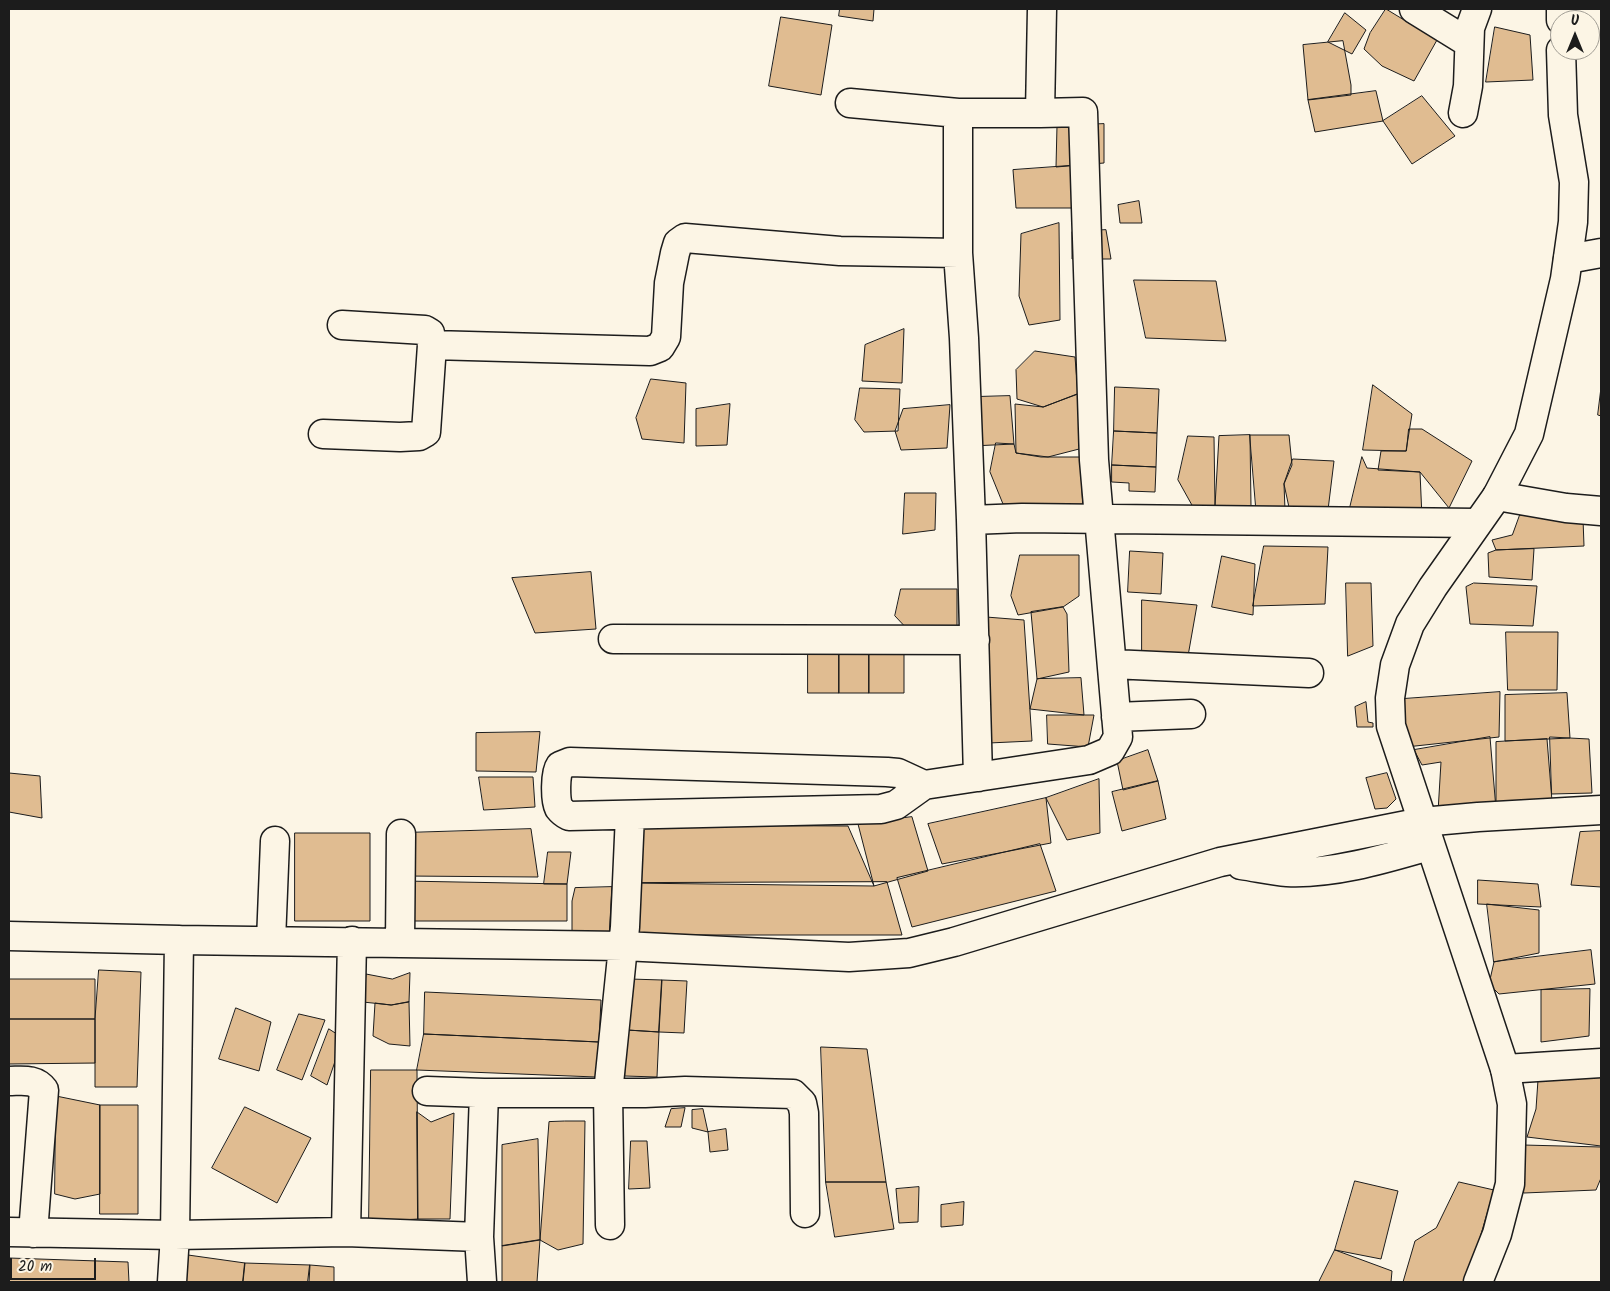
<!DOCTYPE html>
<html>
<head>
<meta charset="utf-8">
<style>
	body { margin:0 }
	#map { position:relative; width:1610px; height:1291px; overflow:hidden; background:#fcf5e5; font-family:Kalam,sans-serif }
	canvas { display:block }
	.frame { position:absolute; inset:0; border:10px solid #1c1c1c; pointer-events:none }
	.north { position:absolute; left:1550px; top:10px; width:50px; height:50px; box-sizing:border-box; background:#fcf5e5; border:1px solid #a29e95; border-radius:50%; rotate:0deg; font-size:14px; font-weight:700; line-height:20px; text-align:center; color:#1c1c1c }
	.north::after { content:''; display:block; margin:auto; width:18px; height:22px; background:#1c1c1c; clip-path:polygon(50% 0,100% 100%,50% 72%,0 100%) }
	.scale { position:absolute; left:10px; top:1258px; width:86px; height:22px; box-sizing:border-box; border:2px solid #1c1c1c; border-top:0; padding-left:6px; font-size:15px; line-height:18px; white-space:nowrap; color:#1c1c1c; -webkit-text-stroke:4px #fcf5e5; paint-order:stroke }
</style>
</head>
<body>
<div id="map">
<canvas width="1610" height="1291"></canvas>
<div class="frame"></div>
<div class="north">U</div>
<div class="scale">20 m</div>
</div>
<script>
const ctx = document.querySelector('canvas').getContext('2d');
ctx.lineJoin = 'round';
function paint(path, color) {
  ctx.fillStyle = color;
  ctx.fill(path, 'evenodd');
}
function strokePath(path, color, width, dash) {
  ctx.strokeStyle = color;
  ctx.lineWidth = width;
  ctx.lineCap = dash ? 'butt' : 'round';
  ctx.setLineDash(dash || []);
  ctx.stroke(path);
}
const building = new Path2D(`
	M840,9h34l-1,12 -34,-5z
	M1386,9l51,31 -23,41 -32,-15 -18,-17 6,-16z
	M1345,13l21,17 -14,24 -24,-12z
	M781,17l51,8 -11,70 -52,-9z
	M1495,27l35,8 3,45 -47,2z
	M1343,41l8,44v10l-43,5 -5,-55z
	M1376,91l7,30 -68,11 -7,-32z
	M1422,96l33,40 -43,28 -29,-43z
	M1104,124v39l-48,4 1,-41z
	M1082,165l1,43h-67l-3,-38z
	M1139,201l3,22h-22l-2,-18z
	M1059,223l1,97 -31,5 -10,-29 2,-62z
	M1106,230l5,29h-39v-27z
	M1134,280l82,1 10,60 -80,-3z
	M904,329l-2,54 -40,-2 3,-36z
	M1035,351l40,6 3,37 -35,13 -26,-8 -1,-29z
	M651,379l35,4 -2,60 -42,-4 -6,-21z
	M1373,385l39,29 -6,37 -43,-1z
	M1115,387l44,2 -2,44 -43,-2z
	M860,388l40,1 -2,42 -34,1 -9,-12z
	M1601,388v28l-3,-1z
	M1078,394l5,54 -35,9 -32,-4 -1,-49 28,3z
	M1010,396l4,48 -42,2 3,-49z
	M730,404l-3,41 -31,1v-37z
	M950,405l-3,43 -46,2 -6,-19 8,-22z
	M1409,429h13l50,32 -23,47 -29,-36 -42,-2 3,-19h25z
	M1114,431l43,2 -1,34 -44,-2z
	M1250,435h39l3,30 -8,19 1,26 -29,-3z
	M1250,435l1,71h-36l4,-70z
	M1188,436l26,1 1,69 -22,1 -15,-27z
	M996,443l18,1 2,9 25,4h39l3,51 -80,-4 -13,-32z
	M1362,457l5,11 53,4 2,46 -73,-6z
	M1293,459l41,2 -6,49 -38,2 -6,-28z
	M1112,465l44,2 -1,25 -26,-1v-8l-17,-1z
	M905,493h31l-1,37 -32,4z
	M1520,515l63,4 1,27 -88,4 -4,-10 20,-5z
	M1264,546l64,1 -3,57 -72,2z
	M1534,549l-2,31 -43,-3 -1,-24 8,-3z
	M1130,551l33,2 -2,41 -33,-2z
	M1020,555h59v41l-16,11 -45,8 -7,-19z
	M1222,556l33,8 -2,51 -41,-8z
	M591,572l5,57 -61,4 -23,-55z
	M1346,583h25l2,63 -25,10z
	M1474,583l63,3 -4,40 -63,-2 -4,-37z
	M901,589h56v41l-46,3 -16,-17z
	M1142,600l55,5 -9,51h-46z
	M1063,607l4,7 2,58 -32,7 -6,-67z
	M986,617l38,3 8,121 -43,2z
	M1506,632h52l-1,58h-49z
	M808,653h31v40h-31z
	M839,653h30v40h-30z
	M869,653h35v40h-35z
	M1081,678l3,37 -54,-6 7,-30z
	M1500,692l-1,45 -93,10 -3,-48z
	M1567,693l3,45 -65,3v-46z
	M1366,702l2,20 5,1v4h-16l-2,-20z
	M1047,715h47l-6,32 -40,-3z
	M540,732l-4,40 -60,-1v-38z
	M1490,737l6,72 -58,3 3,-50 -19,3 -8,-15z
	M1550,737l39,2 3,54 -40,1z
	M1547,739l5,62 -56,8v-67z
	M1148,750l10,31 -35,9 -6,-29z
	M9,773l31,3 2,42 -33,-6z
	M1387,773l9,26 -9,9 -12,1 -9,-31z
	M479,777h54l2,30 -51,3z
	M1099,779l1,54 -33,7 -21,-42z
	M1158,781l8,38 -44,12 -10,-39z
	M1046,798l5,45 -109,21 -14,-40z
	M912,817l16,54 -54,15 -16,-62z
	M630,825l218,1 26,60 -247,-3z
	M531,829l7,48 -133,-1 -2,-43z
	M1601,831v56l-30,-2 9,-53z
	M295,833h75v88h-75z
	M1040,844l16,47 -144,36 -15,-49z
	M548,852h23l-4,32h-23z
	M1478,880l60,4 3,23 -63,-3z
	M403,881l164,3v37h-164z
	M887,882l15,53h-266l5,-52z
	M612,887l-3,51 -37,-3v-34l3,-13z
	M1487,904l52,6v43l-45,9z
	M1591,950l4,34 -96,10 -10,-10 5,-22z
	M99,970l42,2 -4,115h-42v-68z
	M410,973l-1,29 -18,3 -28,-3 3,-28 26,5z
	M9,979h86v40h-86z
	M630,979l32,1 -3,52 -32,-2z
	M662,980l25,1 -3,52 -25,-1z
	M1590,989l-1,47 -48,6v-52z
	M425,992l176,8 -2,42 -175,-8z
	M409,1002l1,44 -21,-2 -16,-8 2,-33 16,2z
	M236,1008l35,14 -12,49 -40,-12z
	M299,1014l26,6 -23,60 -25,-10z
	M9,1019h86v44l-86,1z
	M329,1029l14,9 -16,47 -16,-9z
	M627,1030l32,2 -2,45 -32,-1z
	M424,1034l175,8 -3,35 -179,-7z
	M821,1047l46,2 19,133h-60z
	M371,1070h46l1,149 -49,3z
	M1601,1075v71l-74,-9 9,-28 2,-29z
	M56,1096l44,9v89l-25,5 -20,-5z
	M100,1105h38v109h-38z
	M245,1107l66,31 -34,65 -65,-35z
	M685,1108l-4,19h-16l6,-18z
	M703,1109l5,23 -16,-4v-18z
	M417,1112l14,10 23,-9 -4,106h-32z
	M565,1121h20l-2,123 -25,6 -18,-10 9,-118z
	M726,1129l2,21 -18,2 -2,-20z
	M538,1139l2,101 -38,6v-101z
	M631,1141h16l3,47 -21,1z
	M1523,1145l78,2v31l-5,12 -72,3z
	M1355,1181l43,10 -17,68 -46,-9z
	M826,1182h60l8,47 -59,8z
	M1459,1182l35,8 -27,92h-64l12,-41 21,-13z
	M919,1187l-1,35 -19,1 -3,-34z
	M964,1202l-1,23 -22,2v-22z
	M540,1240l-3,42h-35v-36z
	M1335,1250l57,21 -1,11h-72z
	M188,1255l57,8 -2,19h-57z
	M9,1258l119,4 1,20h-120z
	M245,1263l65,2 -1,17h-66z
	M310,1265l24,2v15h-26z`);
const street = new Path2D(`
	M1414,9l55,34
	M850,103l108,10v140l6,85 7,182 51,-2 455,5
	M958,113h82l2,-104
	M1463,113l5,-27 2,-58 7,-19
	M1568,259l33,-6
	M342,325l83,5 5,3 2,12 218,6 10,-4 6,-10 3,-54 6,-30 3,-10 7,-5 155,13 118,2
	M323,434l77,3 19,-1 7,-4 6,-87
	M1497,496l69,12 35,3
	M971,520l7,257
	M613,639l362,1
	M1112,664l197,9
	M1116,717l75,-3
	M924,785l-28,20 -15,4 -312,7c-4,-2 -7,-4 -10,-8 -4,-8 -4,-35 1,-42l10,-4 317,10 11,1 26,12 165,-25 21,-9 8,-14 -24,-277 -11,-348 -43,1
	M1241,865c15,2 31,6 46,7 48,2 97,-13 142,-26
	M9,936l170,4
	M271,941l4,-100
	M400,942l1,-108
	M1505,1069l96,-6
	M9,1081c13,0 26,-3 35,9l-11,143
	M427,1091l57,2
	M610,1225l-2,-132 17,-166 5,-112
	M9,1232l166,3 171,-3 133,5 3,45
	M346,1232l6,-291
	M479,1237l5,-144h161l40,-2 108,3 9,9 2,10 1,100
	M172,1282l3,-47 4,-295 444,6 226,11 60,-4 45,-11 266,-80 202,-40 56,-5 123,-7`);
const secondary = new Path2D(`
	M1561,20v-11
	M1478,1282l19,-48 13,-50 2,-80 -7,-35 -114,-343 -1,-28 5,-33 15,-41 23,-37 64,-91 32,-62 36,-155 8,-57 1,-40 -11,-67 -2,-65`);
paint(building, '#e0bc91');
strokePath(building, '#1c1c1c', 1);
strokePath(street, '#1c1c1c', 31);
strokePath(secondary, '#1c1c1c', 31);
strokePath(street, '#fcf5e5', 28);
strokePath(secondary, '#fcf5e5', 28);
</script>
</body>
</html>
